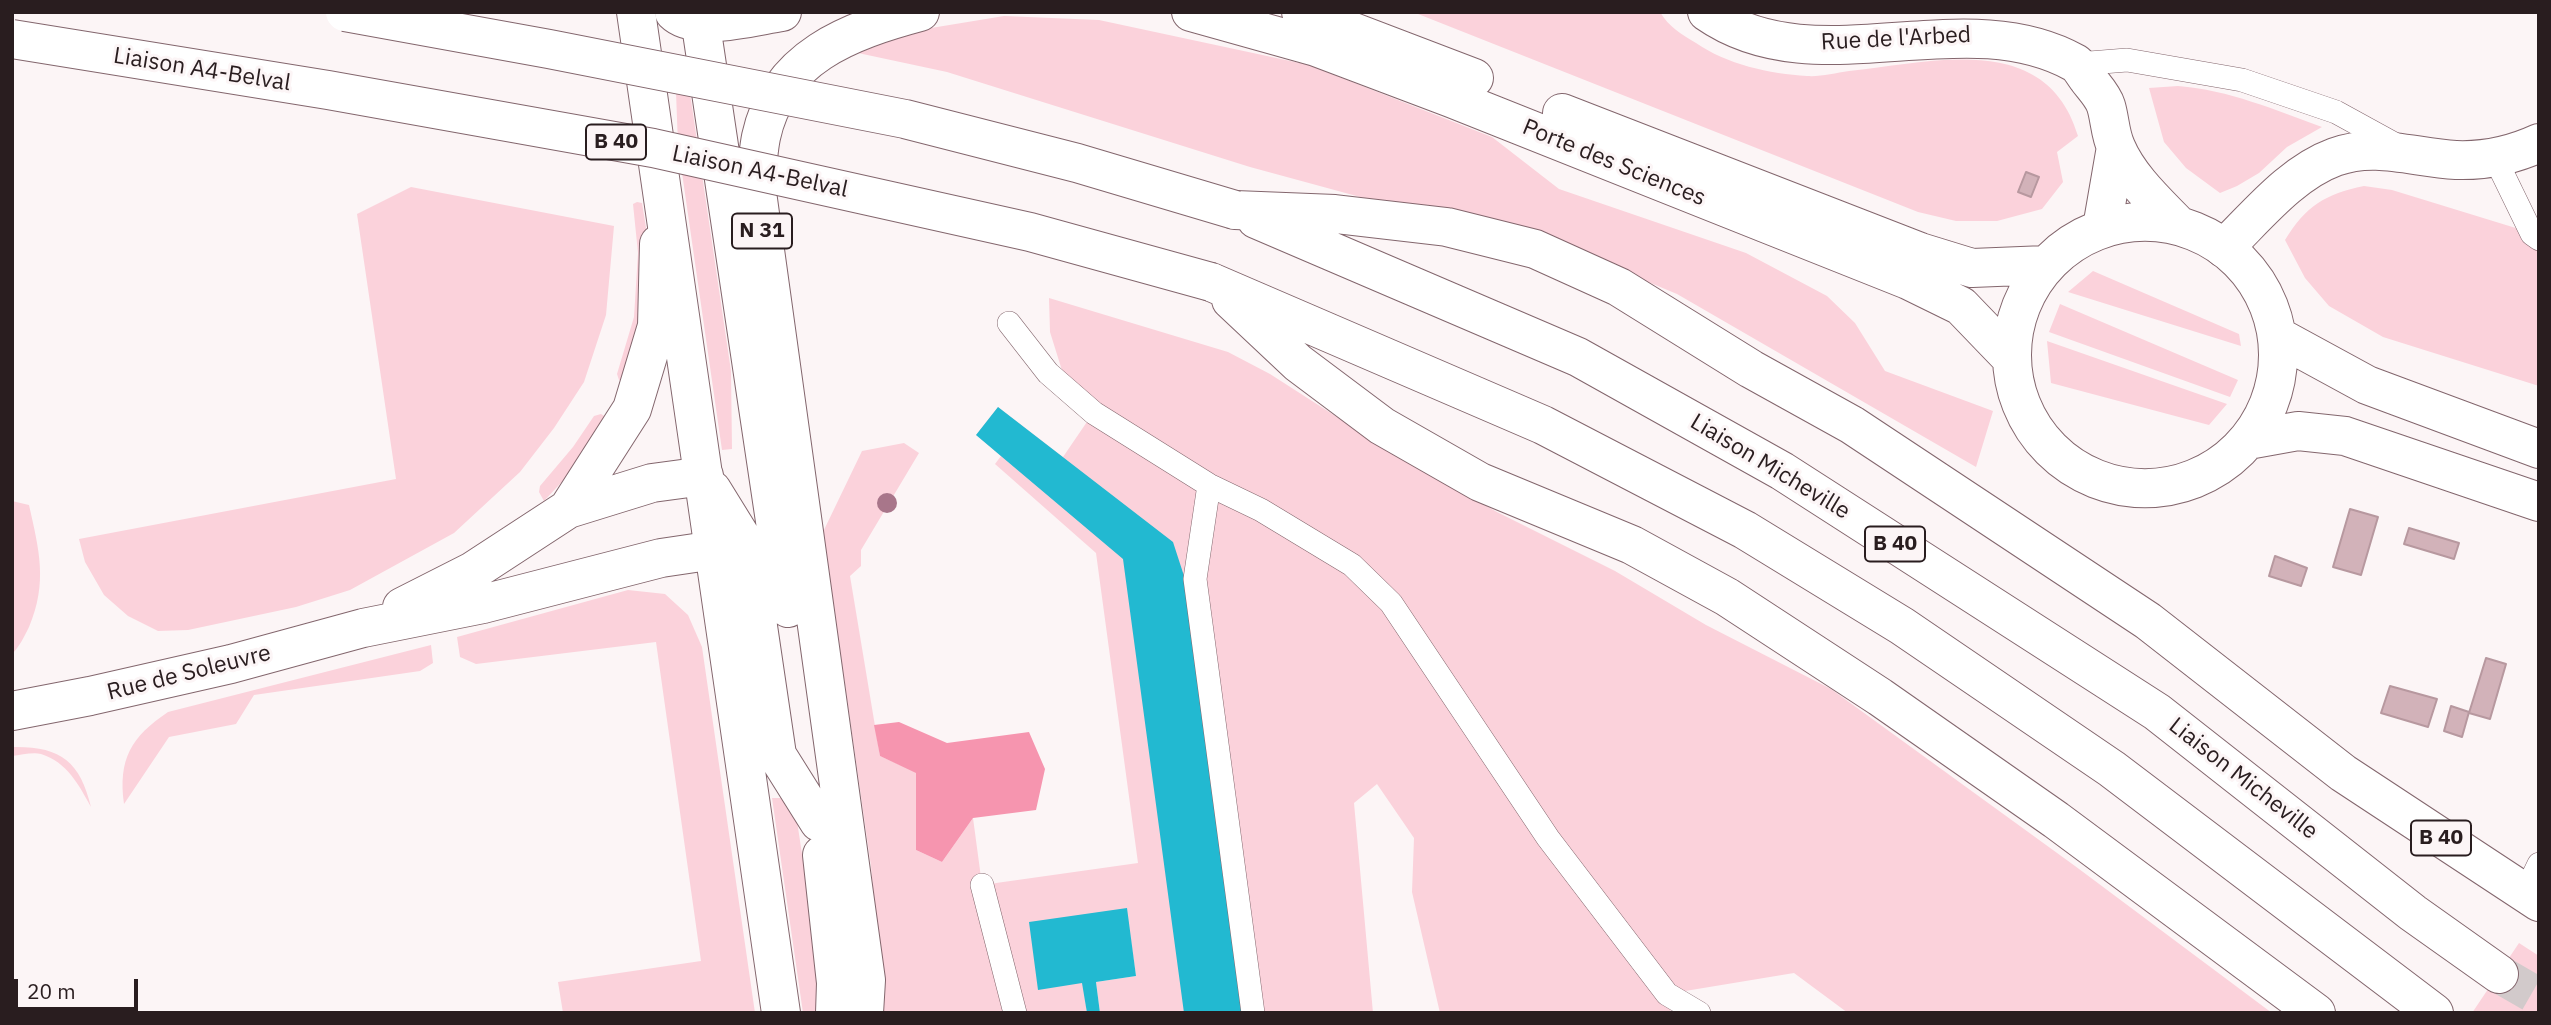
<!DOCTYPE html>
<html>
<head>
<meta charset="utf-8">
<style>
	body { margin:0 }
	#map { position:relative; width:2551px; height:1025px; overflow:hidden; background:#fcf5f6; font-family:"IBM Plex Sans",sans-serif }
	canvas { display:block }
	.frame { position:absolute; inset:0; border:14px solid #291d1f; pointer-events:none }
	.scale { position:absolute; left:14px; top:979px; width:124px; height:32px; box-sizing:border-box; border:4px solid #291d1f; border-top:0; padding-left:9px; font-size:21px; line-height:24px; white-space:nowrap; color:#291d1f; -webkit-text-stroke:5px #fcf5f6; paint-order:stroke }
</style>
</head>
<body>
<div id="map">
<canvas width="2551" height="1025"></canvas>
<div class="frame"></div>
<div class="scale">20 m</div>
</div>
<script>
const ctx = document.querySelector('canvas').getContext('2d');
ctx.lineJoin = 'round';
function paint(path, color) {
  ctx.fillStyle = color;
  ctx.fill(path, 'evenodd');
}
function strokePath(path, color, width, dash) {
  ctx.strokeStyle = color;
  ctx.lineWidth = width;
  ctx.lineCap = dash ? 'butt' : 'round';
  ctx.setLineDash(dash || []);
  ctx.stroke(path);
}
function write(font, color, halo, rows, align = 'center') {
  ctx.font = font + ' "IBM Plex Sans",sans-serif';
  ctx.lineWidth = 6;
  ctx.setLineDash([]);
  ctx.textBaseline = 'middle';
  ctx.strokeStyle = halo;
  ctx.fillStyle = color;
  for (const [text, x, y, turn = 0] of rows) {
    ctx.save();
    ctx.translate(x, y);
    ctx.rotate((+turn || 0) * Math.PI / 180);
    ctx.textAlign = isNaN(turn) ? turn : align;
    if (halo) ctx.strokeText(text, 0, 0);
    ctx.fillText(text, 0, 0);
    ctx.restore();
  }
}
const green = new Path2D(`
	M1413,12h247c9,15 21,22 36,31 30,21 74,31 111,33 13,1 28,-3 42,-5 83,-9 198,-41 229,65l-21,16 6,30 -21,27 -45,12h-41l-38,-9z
	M1004,16l95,4 210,45 183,72 67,52 187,64 81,43 28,27 30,48 108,40 -17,56 -299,-173 -127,-53 -164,-37 -136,-37 -303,-95 -89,-19 61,-23z
	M675,66h11l45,305 1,78 -10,1 -44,-305z
	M2178,86c51,4 97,24 144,41l-35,20 -28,26 -22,13 -17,7 -34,-25 -22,-26 -15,-54z
	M2364,186l28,4 140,43 7,-8v161l-156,-49 -54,-31 -24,-28 -20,-38c21,-34 40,-46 79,-54z
	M411,187l203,39 -8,89 -22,67 -30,46 -34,44 -66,61 -104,57 -54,17 -108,23 -30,1 -30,-15 -24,-21 -19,-33 -6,-23 317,-60 -39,-265z
	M637,202l5,1 8,49 -3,70 -20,61 -8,-3 -2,-6 17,-57 4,-64 -5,-49z
	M2093,271l146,63 2,12 -173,-54z
	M1049,298l179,54 42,22 123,79 104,59 118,59 91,54 125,64 244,177 197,147h-424l-54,-40 -127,21 4,19h-231l-28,-121 2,-54 -37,-54 -23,19 19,210h-273l-4,-31 40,-6 -10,-68 -43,75 4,30h-209l3,-34 -10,-113 -48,-334 39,-81 42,-8 15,10 -58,97v16l-11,10 30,180 36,16v78l26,12 31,-44 9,67 156,-22 -42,-310 -101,-89 6,-8 -25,-21 22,-28 65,50 30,-44 -28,-33 -15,-48z
	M2060,304l178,76 -8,17 -181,-65z
	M2047,341l180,63 -18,21 -158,-42z
	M601,414l8,5 -23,37 -42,45 -5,-9 1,-6 33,-39 21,-31z
	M12,501l17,4c10,45 19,77 0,122 -5,10 -9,19 -17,27z
	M628,590l37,4 23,21 14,32 53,366h-192l-5,-31 143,-21 -45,-319 -180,22 -16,-7 -3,-20z
	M431,645l2,18 -13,8 -166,24 -18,29 -67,13 -45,67c-6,-45 7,-67 44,-92z
	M12,747c48,-1 68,14 79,60 -12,-22 -24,-45 -50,-53 -8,-2 -20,1 -29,2z
	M772,798h10l15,23 25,165 -1,27h-18z
	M2519,943l20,13v57h-67z`);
const forest = new Path2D(`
	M899,722l48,21 82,-11 16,37 -9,41 -63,8 -31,44 -26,-12v-77l-36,-17 -6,-31z`);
const water = new Path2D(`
	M998,407l175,135 12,37 60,434h-61l-61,-454 -147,-124z
	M1127,908l9,68 -40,6 4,31h-13l-5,-30 -44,7 -9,-68z`);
const building = new Path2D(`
	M2026,172l13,5 -8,20 -13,-5z
	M2350,509l28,8 -17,58 -28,-8z
	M2409,528l50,15 -5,16 -50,-15z
	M2275,556l32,12 -6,18 -32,-10z
	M2486,658l20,6 -16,55 -21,-6z
	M2390,686l47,13 -9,28 -47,-14z
	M2451,706l18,6 -7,25 -18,-6z`);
const highwayTunnel = new Path2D(`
	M2499,974l40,23`);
const lane = new Path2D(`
	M2077,64l50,-4 115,20 94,32 62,34
	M2495,158l37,76 7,5
	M1009,323l39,50 46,40 115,72 52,25 91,55 39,38 157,235 119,156 32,19
	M1209,485l-14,94 58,434
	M982,885l33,128
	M2525,893l14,-29`);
const street = new Path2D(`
	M2224,248c33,-32 67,-75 111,-91 40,-15 80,1 121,3 28,1 57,-5 83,-17`);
const secondary = new Path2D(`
	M674,12c21,21 80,4 108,0
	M1191,12l125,35 135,51 457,182 53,26 51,53
	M1301,12l173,66
	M1707,12c109,76 255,-12 368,51 5,3 9,11 13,16 6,8 15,17 18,27 4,13 4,28 10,41 13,31 41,56 63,79
	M1562,113l358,139 52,16 74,-3
	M2012 355a133 133 0 1 1 266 0a133 133 0 1 1-266 0Z
	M2102,228l14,-81
	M2277,336l90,49 172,64
	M2248,440l50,-9 47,5 194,66
	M568,509l64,-100 25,-83 2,-82
	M402,607l71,-36 95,-62 84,-26 52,-7
	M12,711l78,-15 141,-32 132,-36 120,-24 178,-46 54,-8`);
const primary = new Path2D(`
	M636,12l145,1001
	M699,12l89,596
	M712,490l34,55 31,210 42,67
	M822,855l14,128 -1,30
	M864,1013l2,-33 -110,-795c1,-16 2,-33 5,-48 17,-80 88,-106 159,-125`);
const highway = new Path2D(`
	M1235,210l100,4 112,13 88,22 84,38 132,82 101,56 296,196 195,152 196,129
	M1256,219l322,138 204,114 375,241 256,201 86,61
	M1211,282l332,143 202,105 157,96 210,143 322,244
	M1231,300l67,63 84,63 98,56 152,63 95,52 153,100 176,123 260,193`);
const highwayBridge = new Path2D(`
	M345,12l204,37 356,70 172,44 158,47
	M12,39l316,51 325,58 377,84 181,50`);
const trees = [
	[887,503]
];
const shields = [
	[616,142,60],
	[762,231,60],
	[1895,544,60],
	[2441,838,60]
];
const shieldNames = [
	["B 40",616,142],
	["N 31",762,231],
	["B 40",1895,544],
	["B 40",2441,838]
];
const streetNames = [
	["Rue de l'Arbed",1896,39,-3],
	["Liaison A4-Belval",202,70,9],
	["Porte des Sciences",1614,163,22],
	["Liaison A4-Belval",760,172,12],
	["Liaison Micheville",1770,467,31],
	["Rue de Soleuvre",189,673,-14],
	["Liaison Micheville",2243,779,38]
];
paint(green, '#fbd2db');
paint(forest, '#f695af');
paint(water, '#22b9d1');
paint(building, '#d2b2b9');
strokePath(building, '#b7989f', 2);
strokePath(highwayTunnel, '#d2cacb', 38, [38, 19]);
strokePath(lane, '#83666d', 24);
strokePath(street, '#83666d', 40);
strokePath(secondary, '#83666d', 40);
strokePath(primary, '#83666d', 40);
strokePath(highway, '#83666d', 40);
strokePath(lane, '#fff', 23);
strokePath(street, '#fff', 38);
strokePath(secondary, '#fff', 38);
strokePath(primary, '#fff', 38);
strokePath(highway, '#fff', 38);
strokePath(highwayBridge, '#83666d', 40, []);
strokePath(highwayBridge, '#fff', 38);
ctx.fillStyle = '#a8768a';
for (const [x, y] of trees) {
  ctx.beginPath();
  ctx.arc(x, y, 10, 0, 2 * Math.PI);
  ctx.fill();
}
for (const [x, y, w] of shields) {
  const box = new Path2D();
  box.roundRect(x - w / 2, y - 17.5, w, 35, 5);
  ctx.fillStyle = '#fcf5f6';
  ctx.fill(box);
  strokePath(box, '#291d1f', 2);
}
write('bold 21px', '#291d1f', null, shieldNames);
write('23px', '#291d1f', '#fcf5f6', streetNames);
</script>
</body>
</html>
